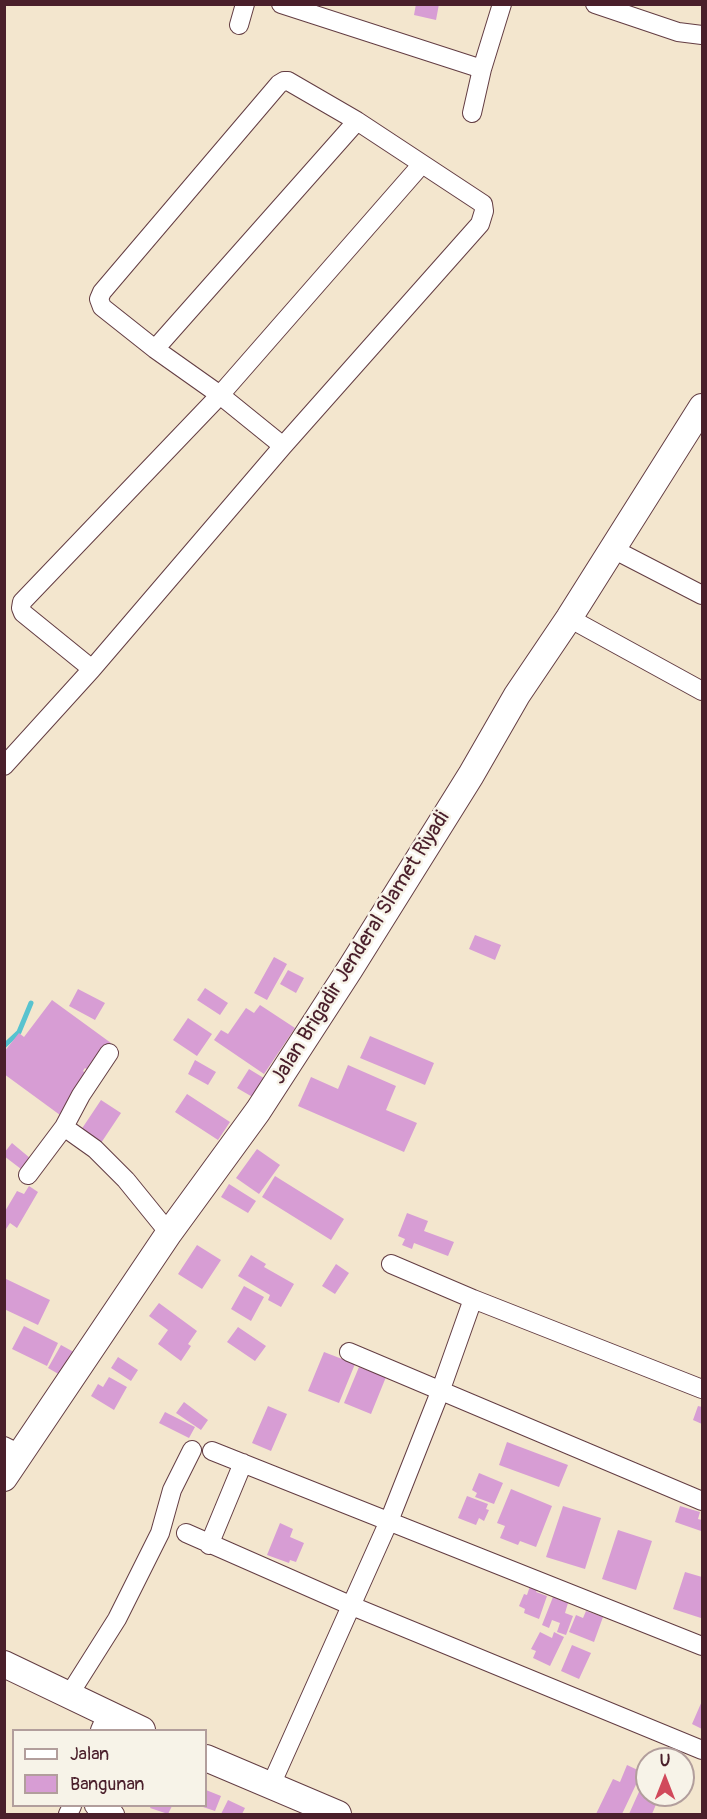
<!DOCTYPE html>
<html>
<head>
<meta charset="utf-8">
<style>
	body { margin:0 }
	#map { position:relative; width:707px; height:1819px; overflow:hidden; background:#f3e6ce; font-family:Pangolin,sans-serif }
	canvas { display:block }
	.frame { position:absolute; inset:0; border:6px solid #4a1f2b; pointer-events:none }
	.legend { position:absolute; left:12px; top:1729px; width:195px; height:78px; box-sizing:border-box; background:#f7f3e8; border:2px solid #b29e9c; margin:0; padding:8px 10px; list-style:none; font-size:18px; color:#4a1f2b }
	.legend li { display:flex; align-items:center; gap:12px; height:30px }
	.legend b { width:30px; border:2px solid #b29e9c }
	.north { position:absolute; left:635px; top:1747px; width:60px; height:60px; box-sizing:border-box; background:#f7f3e8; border:2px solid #b29e9c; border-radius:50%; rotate:0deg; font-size:16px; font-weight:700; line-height:24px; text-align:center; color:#4a1f2b }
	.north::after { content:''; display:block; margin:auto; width:21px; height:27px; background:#d1495b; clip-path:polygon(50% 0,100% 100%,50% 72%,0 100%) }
</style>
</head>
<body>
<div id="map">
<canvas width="707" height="1819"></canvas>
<div class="frame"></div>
<ul class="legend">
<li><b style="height:8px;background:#fff"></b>Jalan</li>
<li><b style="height:16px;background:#d79dd4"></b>Bangunan</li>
</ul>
<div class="north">U</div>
</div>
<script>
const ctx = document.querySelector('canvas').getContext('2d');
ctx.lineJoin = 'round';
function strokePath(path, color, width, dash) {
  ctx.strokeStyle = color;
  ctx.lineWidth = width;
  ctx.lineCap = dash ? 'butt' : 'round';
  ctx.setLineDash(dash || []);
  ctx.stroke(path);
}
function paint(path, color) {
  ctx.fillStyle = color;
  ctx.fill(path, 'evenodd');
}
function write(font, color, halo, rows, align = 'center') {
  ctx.font = font + ' Pangolin,sans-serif';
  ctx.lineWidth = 5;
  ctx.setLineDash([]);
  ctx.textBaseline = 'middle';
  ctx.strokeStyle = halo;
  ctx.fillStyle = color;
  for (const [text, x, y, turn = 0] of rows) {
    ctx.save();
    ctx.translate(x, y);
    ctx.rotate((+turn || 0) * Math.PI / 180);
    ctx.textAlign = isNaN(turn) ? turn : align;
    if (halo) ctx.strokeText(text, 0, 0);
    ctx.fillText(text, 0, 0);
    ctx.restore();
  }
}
const stream = new Path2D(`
	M4,1046l15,-14 12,-29`);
const building = new Path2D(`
	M416,4h23l-3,16 -22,-5z
	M475,935l26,10 -6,15 -26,-11z
	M274,957l13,7 -20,36 -13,-7z
	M288,970l16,8 -8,15 -16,-9z
	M205,988l23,15 -8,12 -23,-15z
	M78,989l27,14 -10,17 -26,-14z
	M52,1000l59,43 -21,28 -5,-3 -2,3 6,6 -29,38 -56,-41v-22l15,-19 5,4z
	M260,1005l35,23 -31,46 -50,-34 7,-10 7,4 18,-26 8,5z
	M188,1018l24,16 -15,22 -24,-16z
	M370,1036l64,27 -9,22 -65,-27z
	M195,1060l21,12 -8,13 -20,-11z
	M348,1065l48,21 -10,24 31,13 -13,29 -106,-46 13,-29 27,12z
	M249,1069l18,11 -11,19 -19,-11z
	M187,1094l43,28 -12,18 -43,-28z
	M101,1100l20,13 -22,33 -20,-13z
	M12,1143l18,15 -9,11 -17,-13v-3z
	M257,1149l23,16 -21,29 -23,-16z
	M275,1176l69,43 -13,21 -69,-43z
	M229,1184l27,17 -8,12 -27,-16z
	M29,1186l9,6 -21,36 -7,-5 -6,9v-19l13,-22 7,3z
	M407,1213l21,8 -4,10 30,11 -6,14 -34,-13 -2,6 -10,-4 3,-6 -7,-3z
	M197,1245l24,15 -19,29 -24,-15z
	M251,1255l15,9 -2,3 30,17 -13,23 -13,-7 2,-5 -32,-19z
	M336,1264l13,9 -14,21 -13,-8z
	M4,1278l46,22 -12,25 -34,-16z
	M244,1286l20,11 -13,24 -20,-12z
	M159,1303l38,28 -9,13 3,2 -10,15 -23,-17 10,-14 -19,-14z
	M24,1326l34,17 -11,23 -35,-17z
	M238,1327l28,19 -11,15 -28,-19z
	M61,1345l20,11 -12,24 -21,-12z
	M324,1352l31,12 -16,39 -31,-12z
	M118,1357l20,13 -7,11 -20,-13z
	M359,1367l27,10 -15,37 -27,-11z
	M109,1377l18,10 -13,23 -23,-14 7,-12 5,3z
	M184,1402l24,18 -7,10 -25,-17z
	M268,1406l19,8 -16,37 -19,-8z
	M698,1406l4,1v17l-9,-4z
	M165,1412l30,15 -6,11 -30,-15z
	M507,1442l61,23 -9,22 -60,-22z
	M479,1473l24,10 -9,21 -19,-7 2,-4 -5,-3z
	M511,1489l41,17 -16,41 -16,-6 -2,4 -18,-7 5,-12 -8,-3z
	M467,1496l21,8 -2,5 3,1 -5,11 -5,-3 -3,7 -18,-7z
	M563,1506l38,12 -16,51 -39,-12z
	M680,1506l20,6 -2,7 4,1 -1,11 -26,-9z
	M280,1523l13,6 -3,8 14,6 -8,19 -6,-2 -1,3 -22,-8z
	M618,1530l34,11 -16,49 -34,-11z
	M685,1572l17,5 -1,41 -28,-9z
	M530,1586l8,3 -2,3 11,4 -8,23 -15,-6 1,-4 -6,-3 5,-12 3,1z
	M553,1597l15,6 -3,10 8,3 -7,19 -9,-3 3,-9 -8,-3 -3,8 -7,-3z
	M586,1611l17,6 -9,25 -25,-10 7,-17 7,3z
	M540,1632l12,6 2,-6 10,5 -14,29 -17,-8 3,-7 -5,-2z
	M572,1645l19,8 -12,26 -18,-8z
	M702,1701v28l-10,-5z
	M627,1765l15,7 -20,42h-26l17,-35 7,3z
	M647,1774v21h13l-8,19h-23z
	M206,1790l15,6 -6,15 -15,-5h6z
	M228,1800l17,8 -3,6h-21z
	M151,1806h21l-4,8 -18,-6z`);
const street = new Path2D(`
	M281,4l201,65
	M595,4l83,28 24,3
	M239,25l6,-21
	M472,113l10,-44 20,-65
	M155,349l202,-228
	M283,446l-63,-51 -65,-46 -53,-42 -3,-8 3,-7 177,-208 5,-3h4l69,40 126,83 1,7 -4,13 -197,222 -191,223 -69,-56 -2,-5 1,-6 198,-207 202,-231
	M613,549l89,46
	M569,618l133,73
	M4,766l88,-97
	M64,1127l31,22 31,31 43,53
	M28,1175l36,-48 17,-32 28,-42
	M391,1264l82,35 229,90
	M349,1352l353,149
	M4,1446l18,9
	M212,1451l490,195
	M186,1533l166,73 350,144
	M209,1545l34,-82
	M69,1695l48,-76 43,-86 12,-43 20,-40
	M100,1730l7,-16
	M271,1785l118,-264 51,-129 33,-93
	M94,1806l21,8
	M68,1814l4,-8`);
const secondary = new Path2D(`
	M4,1478l165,-245 89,-122 92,-142 121,-194 46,-80 52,-77 133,-211
	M4,1664l138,66
	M206,1758l132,56`);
const streetNames = [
	["Jalan Brigadir Jenderal Slamet Riyadi",361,948,-58]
];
strokePath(stream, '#57c3cf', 5);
paint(building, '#d79dd4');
strokePath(street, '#633d43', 20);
strokePath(secondary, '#633d43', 28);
strokePath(street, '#fff', 18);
strokePath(secondary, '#fff', 26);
write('21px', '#4a1f2b', '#f7f3e8', streetNames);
</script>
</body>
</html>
